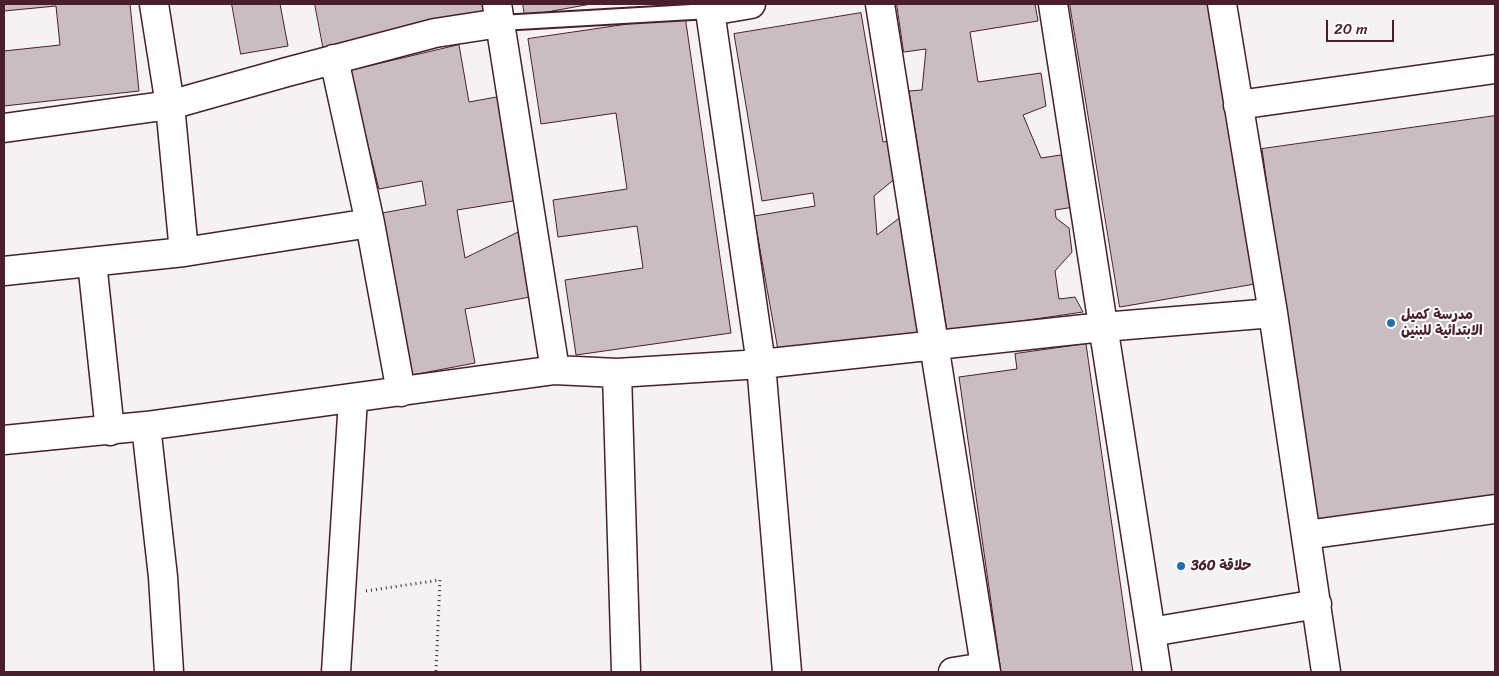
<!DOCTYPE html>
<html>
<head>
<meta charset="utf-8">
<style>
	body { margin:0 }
	#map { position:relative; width:1499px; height:676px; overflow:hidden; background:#f4f2f2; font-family:Sriracha,sans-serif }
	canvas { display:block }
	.frame { position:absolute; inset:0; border:5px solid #4a1f2b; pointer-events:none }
	.scale { position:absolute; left:1326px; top:20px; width:68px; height:22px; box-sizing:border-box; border:2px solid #4a1f2b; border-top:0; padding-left:6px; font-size:15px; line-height:18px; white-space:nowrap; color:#4a1f2b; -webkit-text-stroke:4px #fff; paint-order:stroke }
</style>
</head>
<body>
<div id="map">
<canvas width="1499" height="676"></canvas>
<div class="frame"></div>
<div class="scale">20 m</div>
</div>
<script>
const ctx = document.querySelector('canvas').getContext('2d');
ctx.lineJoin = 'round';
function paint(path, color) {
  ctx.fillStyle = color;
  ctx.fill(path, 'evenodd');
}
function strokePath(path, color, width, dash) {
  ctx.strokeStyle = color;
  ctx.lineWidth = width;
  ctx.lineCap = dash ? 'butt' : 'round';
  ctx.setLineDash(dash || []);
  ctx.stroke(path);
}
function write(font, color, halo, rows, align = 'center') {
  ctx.font = font + ' Sriracha,"Playpen Sans Arabic",sans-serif';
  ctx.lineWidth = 4;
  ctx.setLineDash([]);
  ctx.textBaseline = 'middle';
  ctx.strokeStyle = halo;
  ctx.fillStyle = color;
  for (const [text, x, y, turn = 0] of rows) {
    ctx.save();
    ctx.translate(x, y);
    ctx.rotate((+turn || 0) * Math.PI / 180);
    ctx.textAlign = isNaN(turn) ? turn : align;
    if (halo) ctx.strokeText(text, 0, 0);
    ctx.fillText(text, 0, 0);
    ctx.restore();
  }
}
const building = new Path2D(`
	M4,4h126l9,87 -135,15v-55l56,-6 -4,-39 -52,5z
	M232,4h48l8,42 -47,8z
	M315,4h172l3,16 -166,31z
	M523,4h68l-66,12z
	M897,4h138l3,17 -68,11 8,50 63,-9 5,33 -23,9 18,43 26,-4 7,53 -19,3 1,8 13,10 3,24 -17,19 4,28 16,-2 8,15 -136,20 -38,-241 13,-1 4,-41 -22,3z
	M1070,4h139l46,280 -135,23z
	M861,13l22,129 7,-1 7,36 -23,19 3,39 25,-19 20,121 -144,13 -24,-134 61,-10 -2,-13 -51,8 -28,-167z
	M685,16l46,317 -155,22 -11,-75 78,-12 -6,-42 -79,11 -5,-37 74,-11 -11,-76 -75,11 -13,-85z
	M459,45l10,57 33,-6 17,104 -62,10 8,48 53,-26 12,65 -65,12 10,54 -68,13 -25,-163 44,-8 -4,-24 -43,8 -30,-118z
	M1495,116v380l-180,26 -53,-373z
	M1086,344l47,328h-132l-42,-295 58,-8 -2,-15z`);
const path = new Path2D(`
	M366,591l74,-11 -4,92`);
const lane = new Path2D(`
	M500,23l210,-12`);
const street = new Path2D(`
	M154,4l16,101 14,147
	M497,4l58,366
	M709,4l52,360 26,308
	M880,4l106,668
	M1053,4l104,668
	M1222,4l51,309 53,359
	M710,11l41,-7
	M334,59l36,164 31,169
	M1238,105l257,-36
	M4,128l166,-23 117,-33 148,-39 65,-10
	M92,262l18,169
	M4,271l180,-19 186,-29
	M617,373l9,299
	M146,426l17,151 6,95
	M4,440l142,-14 409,-56 62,3 144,-9 342,-37 170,-14
	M1306,535l189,-26
	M1151,632l166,-28
	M336,672l17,-273
	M953,672l32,-5`);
const markers = [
	[1391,323,5,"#1f6fb2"],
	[1181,566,5,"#1f6fb2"]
];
const poiNames = [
	["مدرسة كميل",1401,315],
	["الابتدائية للبنين",1401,331],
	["حلاقة 360",1191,566]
];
paint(building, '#cabdc1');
strokePath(building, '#4a1f2b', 1);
strokePath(lane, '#4a1f2b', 18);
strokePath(street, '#4a1f2b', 31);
strokePath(path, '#4a1f2b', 3, [1, 4]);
strokePath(lane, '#fff', 14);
strokePath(street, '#fff', 28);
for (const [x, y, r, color] of markers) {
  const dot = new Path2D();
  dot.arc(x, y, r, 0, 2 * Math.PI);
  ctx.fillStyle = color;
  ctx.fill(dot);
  strokePath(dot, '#fff', 2);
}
write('bold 14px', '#4a1f2b', '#fff', poiNames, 'left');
</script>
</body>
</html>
